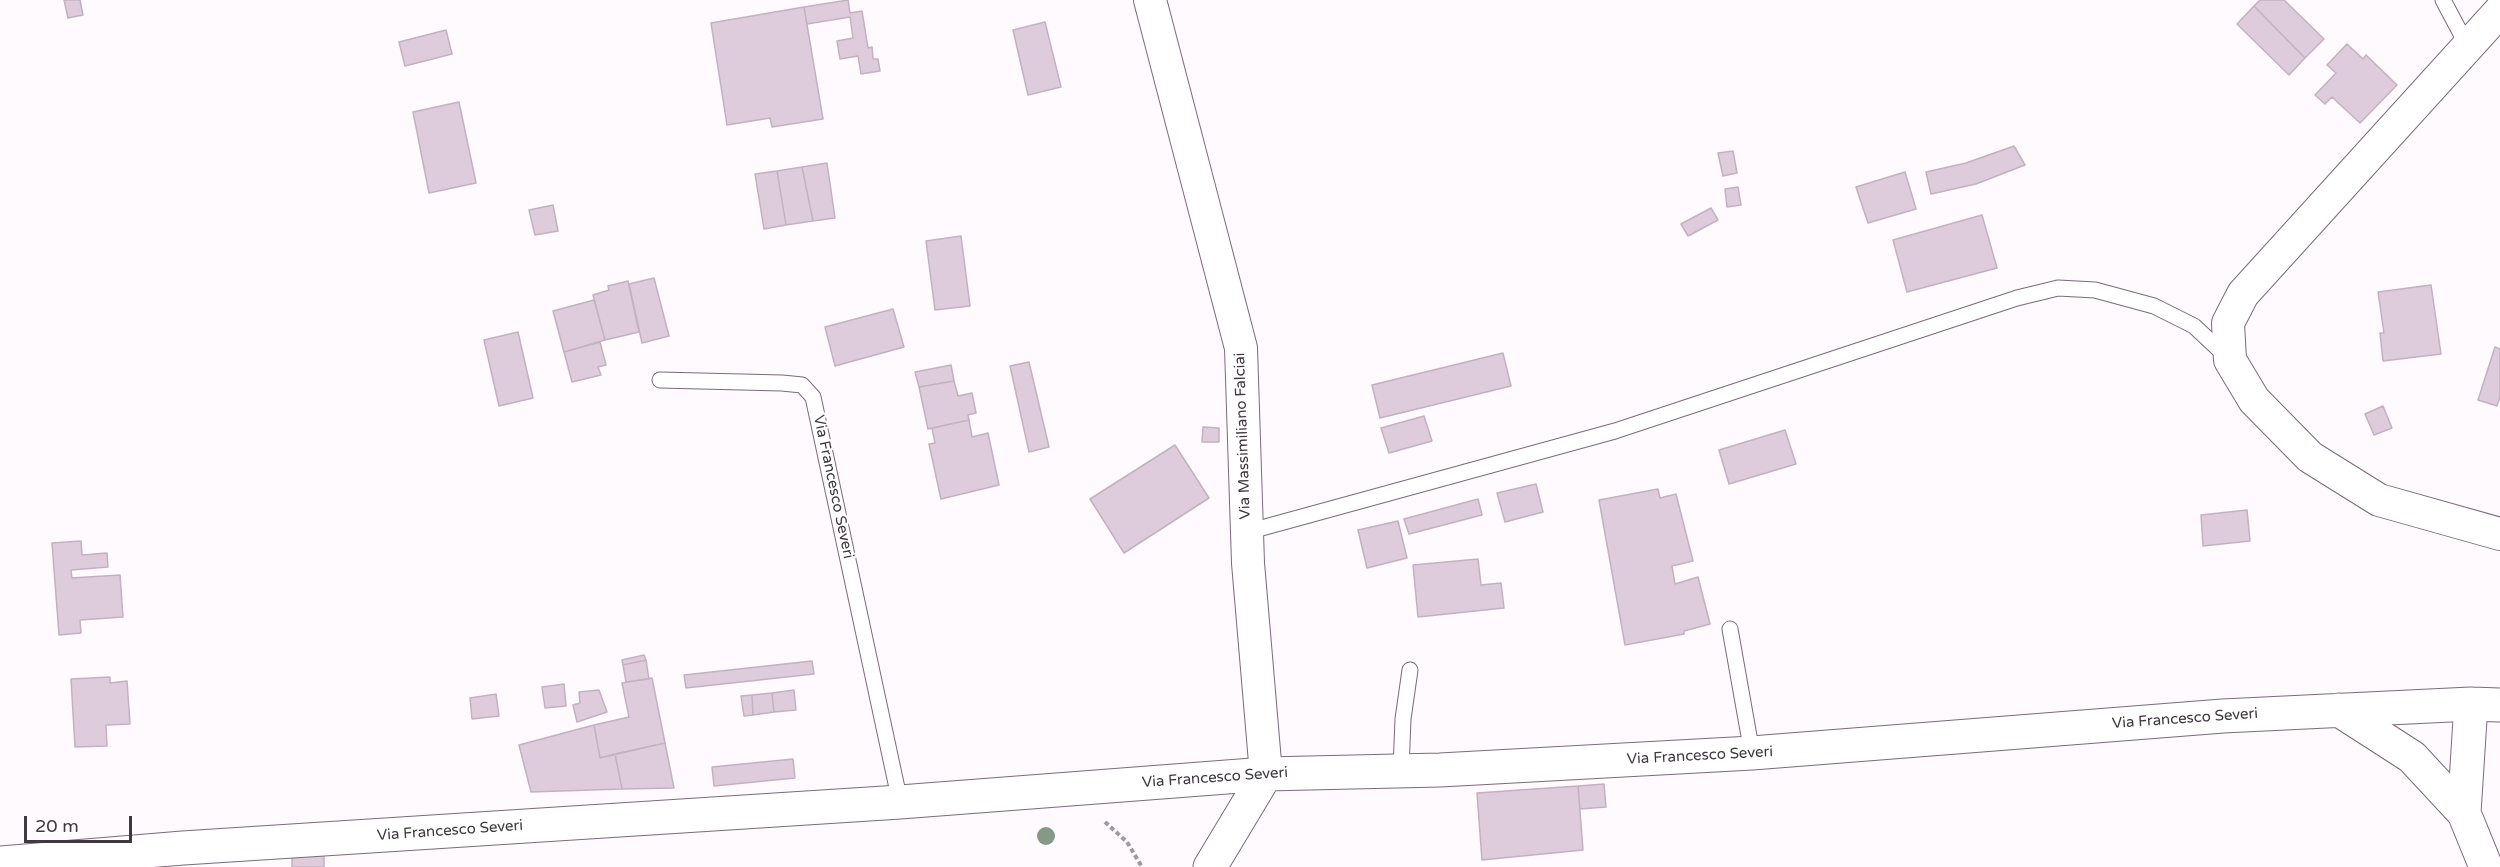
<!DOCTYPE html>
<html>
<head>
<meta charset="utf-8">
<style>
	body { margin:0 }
	#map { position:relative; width:2500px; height:867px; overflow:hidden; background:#fefafe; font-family:"Varela Round",sans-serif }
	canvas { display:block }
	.scale { position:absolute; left:24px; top:816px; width:108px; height:27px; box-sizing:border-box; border:3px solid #3f383f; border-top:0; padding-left:8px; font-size:18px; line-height:21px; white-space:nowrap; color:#3f383f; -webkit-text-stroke:4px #fff; paint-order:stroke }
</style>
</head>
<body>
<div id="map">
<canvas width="2500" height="867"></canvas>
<div class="scale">20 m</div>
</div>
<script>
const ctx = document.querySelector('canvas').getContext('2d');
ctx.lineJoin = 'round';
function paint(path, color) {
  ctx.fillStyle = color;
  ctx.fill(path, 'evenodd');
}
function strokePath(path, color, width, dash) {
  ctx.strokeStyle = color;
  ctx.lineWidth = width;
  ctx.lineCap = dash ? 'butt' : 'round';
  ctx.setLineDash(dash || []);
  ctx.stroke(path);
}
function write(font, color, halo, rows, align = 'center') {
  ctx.font = font + ' "Varela Round",sans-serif';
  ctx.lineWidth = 4.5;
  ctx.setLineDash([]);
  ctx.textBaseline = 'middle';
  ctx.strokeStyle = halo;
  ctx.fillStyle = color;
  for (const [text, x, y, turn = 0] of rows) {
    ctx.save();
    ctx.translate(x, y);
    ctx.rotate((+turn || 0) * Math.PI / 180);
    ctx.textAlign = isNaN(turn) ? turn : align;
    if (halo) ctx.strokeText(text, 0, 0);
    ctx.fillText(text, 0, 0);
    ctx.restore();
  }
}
const building = new Path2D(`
	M64,0h16l3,15 -15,3z
	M848,0l2,13 12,-2 6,37 4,-1 1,12h5l2,12 -19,3 -3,-18 -18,3 -3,-18 16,-3 -3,-21 -43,7 -3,-17z
	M2260,0h24l40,39 -19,19 -51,-52z
	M2254,6l51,52 -16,17 -52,-51z
	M804,7l19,112 -51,8 -2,-9 -43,7 -16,-102z
	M1045,22l16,65 -33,8 -15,-65z
	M446,30l6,24 -47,12 -6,-24z
	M2347,44l16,15 3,-4 31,30 -37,38 -28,-26 -7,7 -10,-9 21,-22 -9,-8z
	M459,102l17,81 -47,10 -16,-81z
	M2014,146l11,19 -49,19 -45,10 -5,-22 40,-9z
	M1733,151l4,22 -14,3 -5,-23z
	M827,163l8,55 -22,3 -11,-54z
	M802,167l11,54 -27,4 -9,-54z
	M777,171l9,54 -22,4 -9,-55z
	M1905,172l11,37 -48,14 -12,-36z
	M1738,187l3,18 -14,2 -2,-18z
	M553,205l5,26 -23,4 -6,-25z
	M1711,208l7,12 -30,16 -7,-12z
	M1982,215l15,53 -90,24 -14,-52z
	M961,236l9,70 -35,4 -9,-69z
	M654,278l15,58 -27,7 -13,-59z
	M628,281l11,51 -34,8 -12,-45 16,-5 -1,-4z
	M2431,285l10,69 -58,7 -3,-28h4l-6,-41z
	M594,300l11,40 -41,12 -11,-41z
	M893,309l11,38 -69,19 -10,-39z
	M518,332l15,66 -34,8 -15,-66z
	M600,342l6,23 -8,2 3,8 -29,7 -8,-30z
	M2495,347l5,2v48l-3,9 -19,-6z
	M1503,353l8,33 -131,32 -8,-33z
	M1029,362l20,85 -20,5 -19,-86z
	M951,365l3,16 -35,6 -4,-15z
	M954,381l4,15 14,-3 4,20 -8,2 1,5 -41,9 -9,-42z
	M2383,406l9,22 -18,7 -9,-21z
	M1424,416l8,25 -43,12 -8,-25z
	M969,420l3,17 16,-4 11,52 -58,14 -12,-55 6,-1 -3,-15z
	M1203,427l16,1v14h-17z
	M1785,430l11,34 -67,20 -10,-34z
	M1175,445l34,53 -85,55 -34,-54z
	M1536,484l7,28 -38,10 -8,-29z
	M1658,489l2,9 16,-4 17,67 -21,5 3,18 23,-7 12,47 -26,7v3l-59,11 -26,-145z
	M1478,499l4,16 -73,19 -5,-15z
	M2247,510l3,31 -47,5 -2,-31z
	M1398,521l9,37 -40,10 -9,-38z
	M81,541l1,14 25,-2 1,14 -37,3 1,8 48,-3 3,42 -43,3 1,13 -22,2 -7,-92z
	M1478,559l3,26 20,-2 3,25 -86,9 -5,-52z
	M644,655l2,5 -23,5 -1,-5z
	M646,660l3,19 -23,3 -3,-17z
	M812,661l2,13 -128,14 -2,-13z
	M110,677v6l17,-2 3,43 -24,1 1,21 -32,1 -4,-68z
	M652,678l13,65 -65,15 -6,-33 35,-8 -7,-34z
	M564,684l2,22 -21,2 -3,-21z
	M599,690l8,22 -30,10 -4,-17 7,-2 -1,-11z
	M794,690l2,20 -22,2 -2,-19z
	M772,693l2,19 -21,3 -1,-20z
	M496,694l3,22 -27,3 -2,-21z
	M752,695l1,20 -9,1 -3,-20z
	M594,725l6,33 15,-4 7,35 -91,3 -12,-47z
	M665,743l9,45 -52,1 -7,-35z
	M793,759l2,19 -81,8 -2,-19z
	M1604,784l2,23 -26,2 -2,-23z
	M1578,786l5,64 -101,10 -5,-67z
	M324,854v13h-32v-11z`);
const path = new Path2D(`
	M1105,822l22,20 15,25`);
const service = new Path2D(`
	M2443,0l25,47
	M660,380l122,3 20,2 11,12 87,405
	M1247,532l368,-101 402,-133 41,-10 37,2 59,16 40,20 33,31
	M1730,629l22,124
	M1401,770l2,-51 7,-49`);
const minor = new Path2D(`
	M1150,0l91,348 7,215 18,211
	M2500,11l-257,283 -15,29 2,37 24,40 56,57 69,43 121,34`);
const tertiary = new Path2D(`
	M2339,710l73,47 52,56 22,54
	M2464,813l7,-109
	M0,863l183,-15 717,-46 366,-28 174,-4 312,-17 471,-37 248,-12 29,1
	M1210,867l56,-93`);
const trees = [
	[1046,836]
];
const streetNames = [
	["Via Massimiliano Falciai",1243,436,-92],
	["Via Francesco Severi",833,487,78],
	["Via Francesco Severi",2185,719,-4],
	["Via Francesco Severi",1700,756,-3],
	["Via Francesco Severi",1215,778,-4],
	["Via Francesco Severi",450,831,-4]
];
paint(building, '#deccdd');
strokePath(building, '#c3b1c1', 1.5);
strokePath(service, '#7b6b7a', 17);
strokePath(minor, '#7b6b7a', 34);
strokePath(tertiary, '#7b6b7a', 35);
strokePath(path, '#9e999e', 4, [4.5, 3]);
strokePath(service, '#fff', 15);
strokePath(minor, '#fff', 32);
strokePath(tertiary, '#fff', 33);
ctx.fillStyle = '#869886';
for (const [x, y] of trees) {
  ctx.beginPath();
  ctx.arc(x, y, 9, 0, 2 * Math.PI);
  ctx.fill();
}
write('15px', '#3f383f', '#fff', streetNames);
</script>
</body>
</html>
